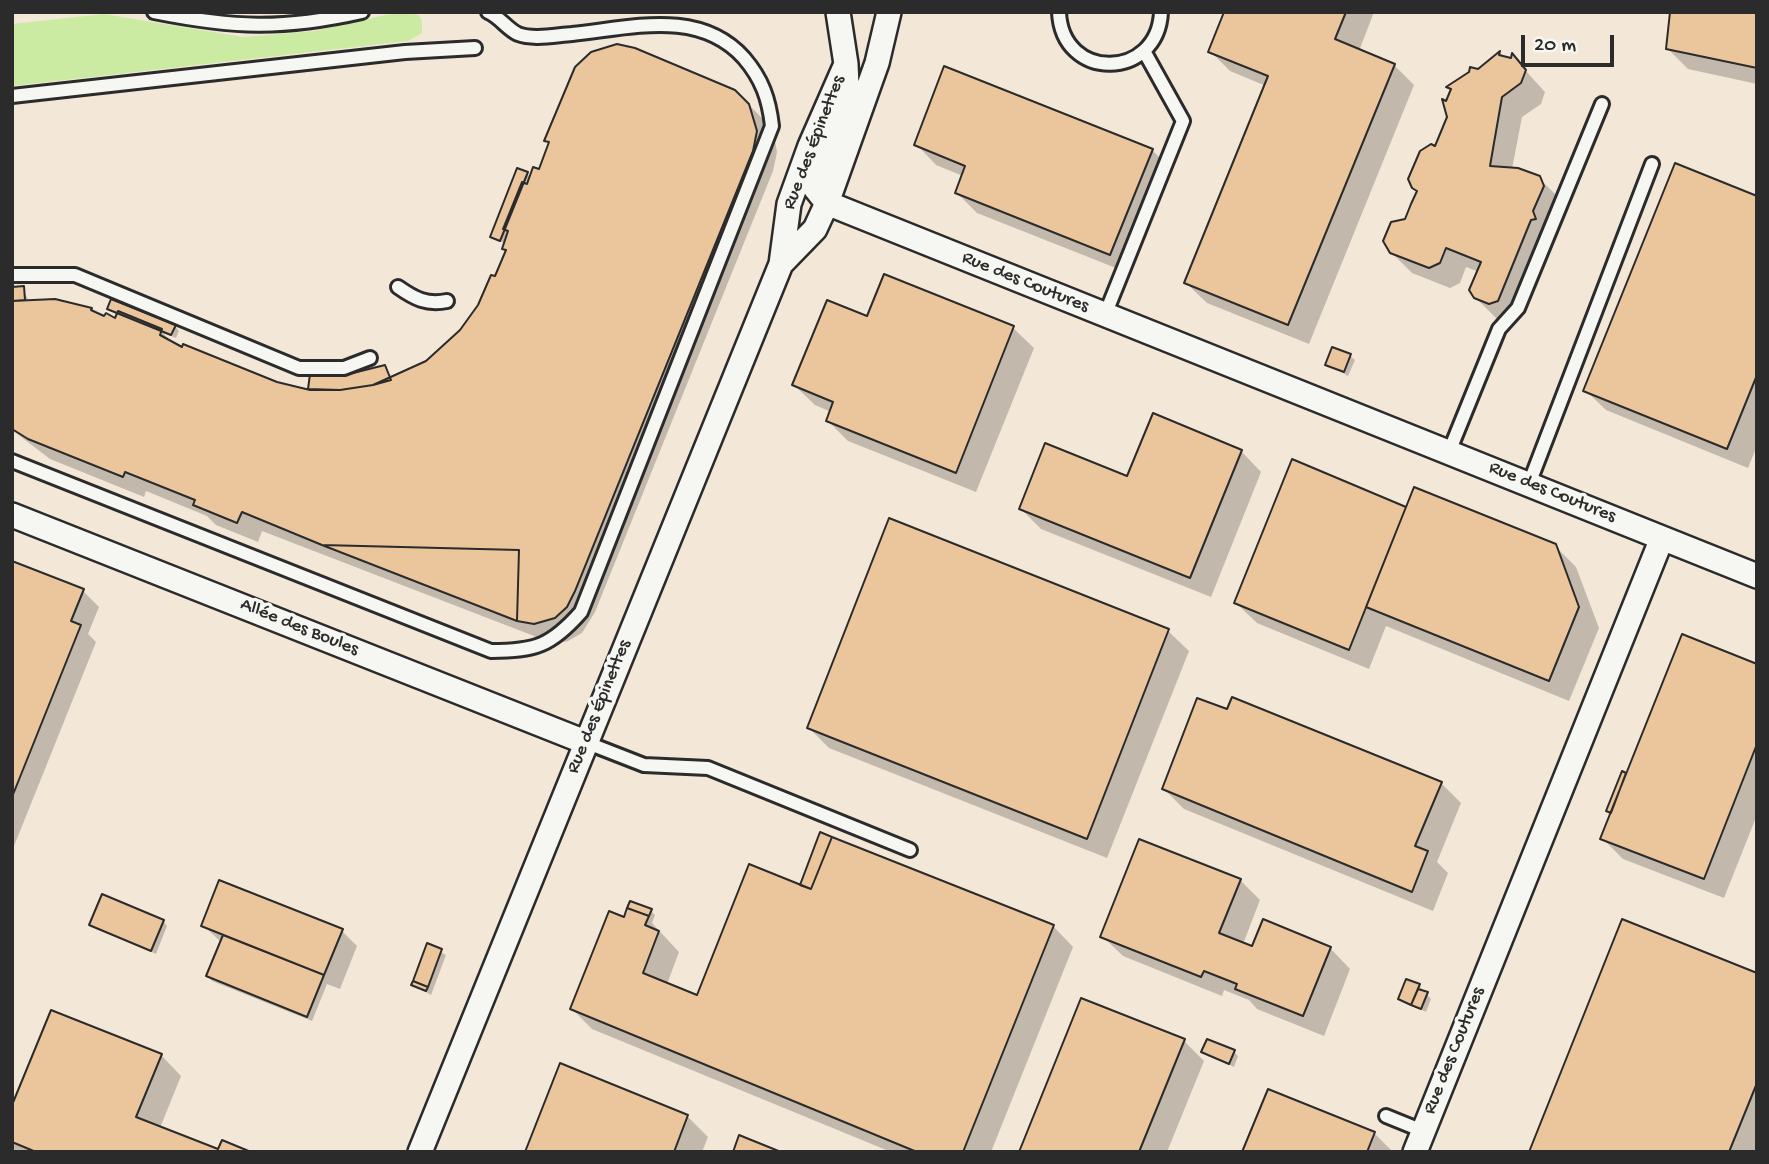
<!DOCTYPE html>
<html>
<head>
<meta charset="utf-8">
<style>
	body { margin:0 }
	#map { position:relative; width:1769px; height:1164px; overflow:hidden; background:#f6f6f2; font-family:"Gochi Hand",sans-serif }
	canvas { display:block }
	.frame { position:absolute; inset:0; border:14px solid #2b2b2b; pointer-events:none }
	.scale { position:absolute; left:1521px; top:35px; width:93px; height:32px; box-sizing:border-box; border:4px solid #2b2b2b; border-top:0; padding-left:9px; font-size:21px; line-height:24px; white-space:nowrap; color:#2b2b2b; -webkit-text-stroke:5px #f6f6f2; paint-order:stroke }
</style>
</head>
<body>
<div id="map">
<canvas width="1769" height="1164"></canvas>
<div class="frame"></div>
<div class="scale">20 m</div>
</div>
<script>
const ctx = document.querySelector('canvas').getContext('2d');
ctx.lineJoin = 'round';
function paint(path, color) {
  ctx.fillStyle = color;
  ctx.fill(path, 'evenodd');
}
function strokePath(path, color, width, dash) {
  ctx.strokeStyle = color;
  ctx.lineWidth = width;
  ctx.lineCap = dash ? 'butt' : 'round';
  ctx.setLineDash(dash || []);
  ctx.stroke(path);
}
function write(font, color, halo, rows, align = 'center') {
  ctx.font = font + ' "Gochi Hand",sans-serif';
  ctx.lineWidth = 7;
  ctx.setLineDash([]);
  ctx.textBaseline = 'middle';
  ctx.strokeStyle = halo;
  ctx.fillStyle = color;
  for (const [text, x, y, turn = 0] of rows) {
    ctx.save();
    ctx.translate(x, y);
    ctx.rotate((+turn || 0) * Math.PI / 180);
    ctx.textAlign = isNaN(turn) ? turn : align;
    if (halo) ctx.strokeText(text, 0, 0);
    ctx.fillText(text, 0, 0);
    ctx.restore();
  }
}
const built = new Path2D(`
	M12,12h1745v1140h-1745z`);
const green = new Path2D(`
	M399,12l20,3 3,6v12l-14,8 -396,45v-62l92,-10 139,23 71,-6z`);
const shadow = new Path2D(`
	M1226,12h148l-15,39 35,14 20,20 -105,259 -102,-41 -21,-20 80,-197 -36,-15 -20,-20z
	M1757,12v72l-69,-15 -20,-20z
	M1500,53l5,5 7,2 1,-3 32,35 -4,12 -19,13 -10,52 27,9 21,21 -7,33 2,7 -4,1 -33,81 -7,3 -15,-6 -21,-21 4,-25 -13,-5 -6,16 -10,5 -38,-15 -21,-21 27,-60 -5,-5 23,-39 12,-31 -1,-13 5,-13 -4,-3 31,-17z
	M742,98l21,21 11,16 3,17 -4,19 -178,441 -13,21 -14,8 -13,3 -16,-3 -5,-5 -272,-105 -4,11 -42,-17 -9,-9 -61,-25 -2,6 -94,-38 -38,-29v-140l11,-2 6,14 62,7 5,5 20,6 2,-5 -9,-6 66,17 4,5 -3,7 -13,-5 15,15 5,2 1,-4 110,42 16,2 2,-14 28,1 45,-10 8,14 34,-19 25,-20 27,-36 17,-27 11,-28 -2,-7 -13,-8 35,-62 4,4 9,-7 10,-27 -4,-4z
	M916,144l236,6 20,20 -41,104 -154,-61 -20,-20 6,-17 -27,-11z
	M1757,198v248l-9,22 -142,-58 -21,-20z
	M885,276l128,52 21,20 -58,144 -128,-51 -20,-20 3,-9 -16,-7 -21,-20 74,-67z
	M1350,356l5,4 -7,16 -21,-12z
	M1241,451l20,21 -50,125 -170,-68 -20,-20 107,-31z
	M1407,510l148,36 21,21 23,61 -30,73 -183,-75 -17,43 -112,-46 -21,-20z
	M12,563l71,28 16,16 -11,27 8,8 -84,209z
	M1168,631l21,20 -82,207 -278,-110 -20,-20z
	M1757,665v150l-33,83 -101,-39 -21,-21 10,-24 -4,-3 17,-36 2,1z
	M1441,783l20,20 -24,59 11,11 -15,38 -249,-102 -20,-20z
	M1240,880l20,20 -17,44 10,5 77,-1 20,21 -26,67 -67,-27 -8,-9 -25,-10 -2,6 -99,-40 -21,-20z
	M808,890l245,36 20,21 -82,205h-100l-299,-123 -20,-20 53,-90 26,-8 4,4 -3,8 27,29 -12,32 31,13z
	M163,921l4,5 -11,28 -65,-29z
	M203,925l139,6 15,15 -17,43 -13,-5 -15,37 -100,-40 -4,-5 13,-34z
	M428,945l18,10 -15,40 -18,-10z
	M1757,975v177h-226z
	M1419,986l12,13 -5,13 -26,-13z
	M1184,1041l20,20 -37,91h-146z
	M1203,1052h31l4,4 -4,11z
	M161,1055l20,21 -21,52 59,24h27h-229l-5,-5v-37z
	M687,1116l21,21 -6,15h-176z
	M1374,1133l19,19h-149z`);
const building = new Path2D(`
	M1224,12h122l-11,27 60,25 -107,261 -104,-42 84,-207 -60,-24z
	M1670,12h87v56l-91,-19z
	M617,44l18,4 100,42 14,14 8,27 -4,20 -178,440 -8,16 -12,11 -21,6 -17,-3 2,-71 -197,-5 -80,-33 -5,11 -44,-18 2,-5 -70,-28 -2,5 -95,-38 -16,-10v-128l43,-2 37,9 -1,2 13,6 2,-3 9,5 3,-7 44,18 -2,6 22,12 1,-3 94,38 33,8h30l33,-5 53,-24 34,-31 18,-25 13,-30 4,1 11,-26 -4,-1 6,-18 -5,-2 19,-47 5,2 6,-17 6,2 10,-27 -5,-1 31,-74 16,-15z
	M1500,51l-1,4 12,3 1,-5 14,17 -5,13 -19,14 -12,69 28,2 22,8 4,10 -11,25 3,8 -5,1 -33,81 -9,3 -15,-6 -5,-8 12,-28 -35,-14 -6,15 -11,5 -39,-15 -7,-12 8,-19 14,-3 6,-15 6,-13 -5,-3 -4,-9 12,-28 11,-7 4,2 12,-29 -5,-18 4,2 5,-12 -5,-2 23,-15 1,-5 8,2z
	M944,66l209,83 -43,106 -155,-62 10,-27 -51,-21z
	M1675,163l82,33v179l-30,74 -144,-58z
	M517,168l11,4 -28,69 -10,-4z
	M884,274l130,52 -58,147 -130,-52 7,-19 -41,-17 35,-85 40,16z
	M24,286l1,14 -13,1v-14z
	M111,299l65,26 -5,10 -64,-26z
	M1332,347l19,7 -7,18 -19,-7z
	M385,365l6,15 -18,5 -33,5 -32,-1 2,-15h39z
	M1153,413l89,37 -52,128 -171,-69 26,-66 82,33z
	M1292,459l114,48 -57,143 -115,-47z
	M1414,487l142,57 23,63 -30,74 -183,-74z
	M889,518l280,111 -82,210 -280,-111z
	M322,545l197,5 -2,71z
	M12,561l72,28 -13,32 10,4 -69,172z
	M1682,634l75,30v80l-53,135 -104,-40z
	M1232,697l210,85 -27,64 13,5 -16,41 -250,-103 35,-91 30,11z
	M1622,771l4,2 -15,40 -5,-2z
	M820,832l12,5 -21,52 -11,-4z
	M832,837l222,88 -91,227h-46l-347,-143 39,-98 15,6 3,-9 22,8 -4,9 14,6 -16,42 54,22 52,-131 62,25z
	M1139,839l102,40 -22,54 33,13 11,-27 68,28 -28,69 -68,-27 2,-5 -33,-13 -3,6 -101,-40z
	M219,880l124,49 -19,46 -123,-49z
	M102,894l62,26 -13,31 -62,-26z
	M630,901l22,8 -3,7 -22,-8z
	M1622,919l135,54v110l-28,69h-200z
	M223,935l101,40 -17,42 -101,-41z
	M427,943l15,6 -14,38 -15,-6z
	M1406,979l14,5 -9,21 -13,-6z
	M413,981l15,6 -2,4 -15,-6z
	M1418,989l10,3 -7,17 -10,-4z
	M1081,998l104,41 -46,113h-120z
	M51,1010l111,44 -26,63 82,32 4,-9 29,12h-215l-24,-10v-37z
	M1207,1039l28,11 -6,14 -28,-12z
	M560,1063l128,52 -14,37h-149z
	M1268,1089l107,43 -8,20h-125z
	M739,1135l42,17h-48z`);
const service = new Path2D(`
	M154,12c80,16 128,18 208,0
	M1059,12c3,70 99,68 102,0
	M12,96l393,-44 70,-4
	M12,275h63l224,93h45l26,-10
	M398,287c17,12 29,18 49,14
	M1105,315l78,-194 -39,-70
	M1449,452l50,-123 19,-21 84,-204
	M12,461l479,190c44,0 60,-5 90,-39l191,-486c-3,-27 -10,-47 -28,-68 -45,-50 -113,-30 -172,-24 -16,1 -39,6 -54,0 -11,-5 -18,-17 -30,-22
	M1529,484l123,-320
	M585,742l59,23 64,3 202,82
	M1386,1116l37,15`);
const minor = new Path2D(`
	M846,64l1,22 -32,102 12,15 835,335 -247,614
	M781,264l34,-35 12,-26 50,-140 12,-51
	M12,515l573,227
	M1662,538l95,38
	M420,1152l361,-888 8,-60 21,-58 36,-82 -8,-52`);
const streetNames = [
	["Rue des Épinettes",815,143,-69],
	["Rue des Coutures",1025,283,22],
	["Rue des Coutures",1552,493,22],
	["Allée des Boules",299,628,22],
	["Rue des Épinettes",600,707,-68],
	["Rue des Coutures",1455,1051,-68]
];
paint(built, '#f3e7d8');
paint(green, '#cbeba3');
paint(shadow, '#0003');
paint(building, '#ebc59b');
strokePath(building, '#2b2b2b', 2);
strokePath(service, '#2b2b2b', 18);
strokePath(minor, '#2b2b2b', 28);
strokePath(service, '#f6f6f2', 12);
strokePath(minor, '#f6f6f2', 23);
write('19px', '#2b2b2b', '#f6f6f2', streetNames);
</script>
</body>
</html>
